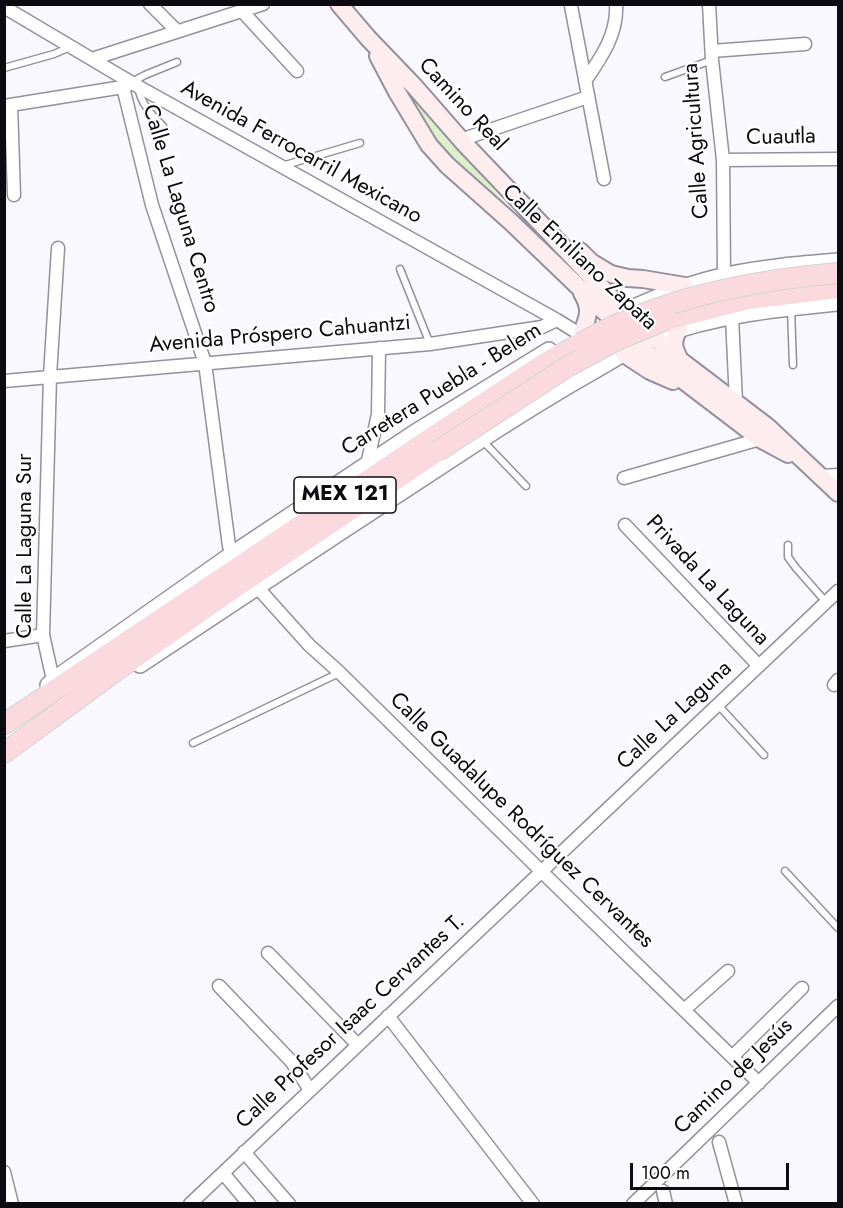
<!DOCTYPE html>
<html>
<head>
<meta charset="utf-8">
<style>
	body { margin:0 }
	#map { position:relative; width:843px; height:1208px; overflow:hidden; background:#f9f8fe; font-family:Jost,sans-serif }
	canvas { display:block }
	.frame { position:absolute; inset:0; border:6px solid #0c0b10; pointer-events:none }
	.scale { position:absolute; left:630px; top:1163px; width:159px; height:27px; box-sizing:border-box; border:3px solid #0c0b10; border-top:0; padding-left:8px; font-size:18px; line-height:21px; white-space:nowrap; color:#0c0b10; -webkit-text-stroke:4px #fff; paint-order:stroke }
</style>
</head>
<body>
<div id="map">
<canvas width="843" height="1208"></canvas>
<div class="frame"></div>
<div class="scale">100 m</div>
</div>
<script>
const ctx = document.querySelector('canvas').getContext('2d');
ctx.lineJoin = 'round';
function paint(path, color) {
  ctx.fillStyle = color;
  ctx.fill(path, 'evenodd');
}
function strokePath(path, color, width, dash) {
  ctx.strokeStyle = color;
  ctx.lineWidth = width;
  ctx.lineCap = dash ? 'butt' : 'round';
  ctx.setLineDash(dash || []);
  ctx.stroke(path);
}
function write(font, color, halo, rows, align = 'center') {
  ctx.font = font + ' Jost,sans-serif';
  ctx.lineWidth = 4.5;
  ctx.setLineDash([]);
  ctx.textBaseline = 'middle';
  ctx.strokeStyle = halo;
  ctx.fillStyle = color;
  for (const [text, x, y, turn = 0] of rows) {
    ctx.save();
    ctx.translate(x, y);
    ctx.rotate((+turn || 0) * Math.PI / 180);
    ctx.textAlign = isNaN(turn) ? turn : align;
    if (halo) ctx.strokeText(text, 0, 0);
    ctx.fillText(text, 0, 0);
    ctx.restore();
  }
}
const green = new Path2D(`
	M400,80l129,151 -92,-86 -29,-47z`);
const service = new Path2D(`
	M4,68l50,-14 16,-7
	M665,77l47,-17
	M132,82l13,-7 32,-13
	M138,87c3,17 13,27 25,39
	M282,166l78,-23
	M400,269l30,75
	M791,309l2,56
	M483,441l43,45
	M788,545v12l8,11 30,34
	M718,705l46,50
	M193,743l146,-70
	M785,871l53,57`);
const minor = new Path2D(`
	M150,4l27,27
	M709,4l3,56 11,100 1,115
	M571,6l33,173
	M4,7l128,76 425,237 21,13
	M242,11l55,60
	M712,51l93,-7
	M92,59l171,-55
	M585,81c16,-23 33,-47 31,-77
	M123,87l29,118 53,158 24,183 3,8
	M11,105l3,90
	M4,106l119,-19 7,-3
	M469,137l119,-40
	M723,160l115,-1
	M732,317l4,85
	M4,381l426,-37 112,-17 15,-7
	M367,465l11,-51 1,-66
	M821,476l17,-1
	M624,478l136,-39
	M625,525l134,141
	M257,587l52,58 30,27 202,199 218,212
	M4,641l39,-6
	M53,680l-10,-45 7,-259 8,-128
	M834,685l4,-5
	M268,953l90,92
	M219,986l72,75 19,29
	M684,1010l44,-39
	M388,1016l145,188
	M732,1057l70,-69
	M719,1142l17,62
	M244,1152l45,52
	M4,1172l8,32
	M223,1173l26,31
	M663,1191l3,13
	M190,1204l648,-613
	M633,1204l205,-198`);
const tertiary = new Path2D(`
	M621,313c34,-16 70,-31 106,-38 37,-8 74,-11 111,-14
	M140,665c108,-72 217,-144 326,-215 44,-29 89,-57 135,-83 18,-10 36,-23 56,-30 58,-22 120,-28 181,-34
	M48,685l5,-5 179,-126 182,-121 135,-83`);
const secondary = new Path2D(`
	M339,4l29,34 47,49 48,55 161,169 56,49 88,67 70,66
	M378,56l19,36 32,53 18,20 64,57 100,96 27,28 122,93 28,15
	M580,251l11,11 20,12 17,4 15,1 42,7
	M582,293c9,15 7,23 0,39
	M679,329c-7,13 -6,18 1,31
	M624,354l26,17 23,10`);
const primary = new Path2D(`
	M666,320l82,-21 90,-11
	M4,724l427,-286 111,-73 39,-22
	M4,753l120,-88 113,-79 201,-135`);
const primaryBridge = new Path2D(`
	M581,343c15,-8 30,-17 46,-23 67,-28 139,-41 211,-47
	M438,451l129,-84 52,-28 47,-19`);
const shields = [
	[345,495,102]
];
const shieldNames = [
	["MEX 121",345,495]
];
const streetNames = [
	["Camino Real",462,105,47],
	["Cuautla",781,138,-1],
	["Calle Agricultura",697,141,-94],
	["Avenida Ferrocarril Mexicano",301,153,29],
	["Calle La Laguna Centro",180,209,73],
	["Calle Emiliano Zapata",579,258,43],
	["Avenida Próspero Cahuantzi",280,335,-5],
	["Carretera Puebla - Belem",442,390,-32],
	["Calle La Laguna Sur",26,546,-90],
	["Privada La Laguna",707,581,47],
	["Calle La Laguna",675,716,-43],
	["Calle Guadalupe Rodríguez Cervantes",521,821,44],
	["Calle Profesor Isaac Cervantes T.",351,1022,-43],
	["Camino de Jesús",734,1077,-44]
];
paint(green, '#ddefcb');
strokePath(service, '#94909d', 9);
strokePath(minor, '#94909d', 15);
strokePath(tertiary, '#94909d', 18);
strokePath(secondary, '#94909d', 20);
strokePath(primary, '#d3d3d4', 22);
strokePath(service, '#fff', 6);
strokePath(minor, '#fff', 12);
strokePath(tertiary, '#fff', 15);
strokePath(secondary, '#fdedef', 16);
strokePath(primary, '#fbdadf', 20);
strokePath(primaryBridge, '#d3d3d4', 22, []);
strokePath(primaryBridge, '#fbdadf', 20);
for (const [x, y, w] of shields) {
  const box = new Path2D();
  box.roundRect(x - w / 2, y - 18, w, 36, 4.5);
  ctx.fillStyle = '#fff';
  ctx.fill(box);
  strokePath(box, '#0c0b10', 1.5);
}
write('bold 21px', '#0c0b10', null, shieldNames);
write('22px', '#0c0b10', '#fff', streetNames);
</script>
</body>
</html>
